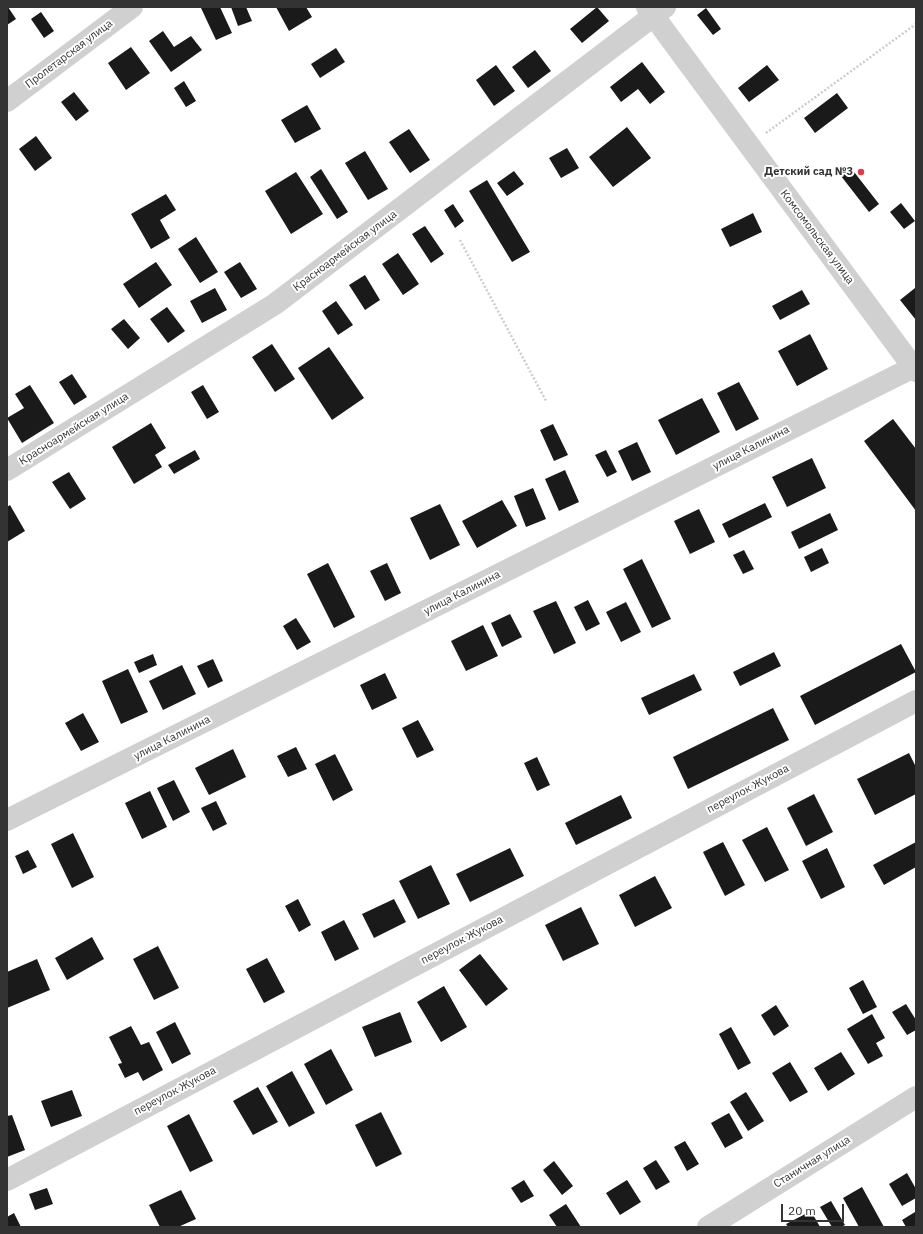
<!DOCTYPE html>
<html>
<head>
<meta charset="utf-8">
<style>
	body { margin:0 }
	#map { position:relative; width:923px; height:1234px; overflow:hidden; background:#fff; font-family:"IBM Plex Sans",sans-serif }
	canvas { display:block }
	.frame { position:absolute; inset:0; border:8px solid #333; pointer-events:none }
	.scale { position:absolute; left:781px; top:1204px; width:63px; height:18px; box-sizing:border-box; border:2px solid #333; border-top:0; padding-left:5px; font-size:12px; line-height:14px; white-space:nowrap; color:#333; -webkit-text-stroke:3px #fff; paint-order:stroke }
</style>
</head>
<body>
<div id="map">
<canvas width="923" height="1234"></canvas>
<div class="frame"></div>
<div class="scale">20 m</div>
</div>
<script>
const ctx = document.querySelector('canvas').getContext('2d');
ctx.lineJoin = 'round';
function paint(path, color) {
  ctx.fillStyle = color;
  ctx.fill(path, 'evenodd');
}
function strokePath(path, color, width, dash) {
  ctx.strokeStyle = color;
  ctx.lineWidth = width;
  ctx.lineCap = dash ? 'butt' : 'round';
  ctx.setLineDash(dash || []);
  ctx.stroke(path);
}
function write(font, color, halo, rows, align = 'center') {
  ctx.font = font + ' "IBM Plex Sans",sans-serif';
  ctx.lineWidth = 4;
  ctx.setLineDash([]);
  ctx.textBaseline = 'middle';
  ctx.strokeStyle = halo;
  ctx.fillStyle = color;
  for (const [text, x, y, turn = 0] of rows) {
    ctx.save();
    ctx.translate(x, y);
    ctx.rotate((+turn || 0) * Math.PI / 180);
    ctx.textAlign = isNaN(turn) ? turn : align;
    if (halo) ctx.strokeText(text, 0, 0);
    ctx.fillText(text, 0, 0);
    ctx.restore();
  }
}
const building = new Path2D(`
	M7,7h1l8,12 -9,6z
	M203,7h17l12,26 -16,7 -15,-32z
	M231,7h15l6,14 -14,5z
	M276,7h30l6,10 -23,14z
	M597,7l12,14 -27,22 -12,-14z
	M706,8l15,21 -8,6 -16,-20z
	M41,12l13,19 -10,7 -13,-19z
	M163,31l11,16 17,-11 11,14 -31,22 -22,-31z
	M131,47l19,26 -24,17 -18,-27z
	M336,48l9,14 -25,16 -9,-14z
	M535,50l16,21 -23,17 -16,-21z
	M642,62l23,30 -15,12 -12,-15 -17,13 -11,-15z
	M496,65l19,26 -21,15 -18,-26z
	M767,65l12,15 -30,22 -11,-14z
	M184,81l12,20 -10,6 -12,-19z
	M74,92l15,19 -13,10 -15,-19z
	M837,93l11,15 -33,25 -11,-15z
	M307,105l14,24 -26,14 -14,-23z
	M627,127l24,31 -38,29 -24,-30z
	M409,129l21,31 -20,13 -21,-31z
	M36,136l16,22 -17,13 -16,-22z
	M567,148l12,20 -18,10 -12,-20z
	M365,151l23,38 -20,11 -23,-37z
	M851,168l28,36 -10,8 -28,-36z
	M321,169l27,43 -11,7 -27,-42z
	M514,171l10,13 -17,12 -10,-13z
	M296,172l27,42 -32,20 -26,-43z
	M487,180l43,72 -18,10 -43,-71z
	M166,194l10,16 -16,10 10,18 -19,11 -20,-35z
	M901,203l14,18 -11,8 -14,-17z
	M453,204l11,17 -9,7 -11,-18z
	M753,213l9,19 -32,15 -9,-18z
	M425,226l19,28 -13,9 -19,-29z
	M196,237l22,35 -18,11 -22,-34z
	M398,253l21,31 -16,11 -21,-31z
	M156,262l16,23 -33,23 -16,-24z
	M240,262l17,27 -16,9 -17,-26z
	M365,275l15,25 -15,10 -16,-25z
	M215,288l12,22 -25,13 -12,-22z
	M915,288l1,1v31l-16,-20z
	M802,290l8,14 -30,16 -8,-14z
	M336,301l17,24 -15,10 -16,-24z
	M167,307l18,24 -17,12 -18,-24z
	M124,319l16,19 -12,11 -17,-20z
	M810,334l18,35 -31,17 -19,-35z
	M272,344l23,35 -20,13 -23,-35z
	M329,347l35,51 -32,22 -34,-52z
	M72,374l15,23 -13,8 -15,-23z
	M739,382l20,37 -23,12 -19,-38z
	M30,385l24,38 -32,20 -15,-25 17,-10 -9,-14z
	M203,385l16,27 -12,7 -16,-27z
	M702,398l18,34 -44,23 -18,-35z
	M893,419l23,30v62l-52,-70z
	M151,423l15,25 -11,7 7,12 -28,17 -22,-37z
	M553,424l15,31 -14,6 -14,-31z
	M637,442l14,30 -19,9 -14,-30z
	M195,450l5,9 -26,15 -6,-9z
	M606,450l11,22 -10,5 -12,-22z
	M812,458l14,30 -39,19 -15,-30z
	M565,470l14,32 -20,9 -14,-32z
	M69,472l17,27 -16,10 -18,-27z
	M533,488l13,31 -20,8 -12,-31z
	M502,500l15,26 -40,22 -15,-27z
	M765,503l7,14 -43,21 -7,-14z
	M440,504l20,41 -30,15 -20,-42z
	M10,505l15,26 -18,11v-35z
	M699,509l16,33 -25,12 -16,-33z
	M830,513l8,17 -39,19 -8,-17z
	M822,548l7,15 -18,9 -7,-15z
	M744,550l10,19 -11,5 -10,-19z
	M642,559l29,60 -19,9 -29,-59z
	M328,563l27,54 -21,11 -27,-54z
	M387,563l14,30 -16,8 -15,-30z
	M588,600l12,24 -14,7 -12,-24z
	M556,601l20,42 -22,11 -21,-43z
	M626,602l15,30 -20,10 -15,-30z
	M510,614l12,23 -20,10 -11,-24z
	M296,618l15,24 -14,8 -14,-24z
	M483,625l15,31 -32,15 -15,-30z
	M901,644l15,28 -101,53 -15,-29z
	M774,652l7,14 -41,20 -7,-14z
	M153,654l4,11 -18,8 -5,-11z
	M213,659l10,22 -15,7 -11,-22z
	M182,665l14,29 -33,16 -14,-29z
	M128,669l20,43 -27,12 -19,-43z
	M385,673l12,25 -25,12 -12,-25z
	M694,674l8,16 -53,25 -8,-17z
	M773,708l16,32 -101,49 -15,-32z
	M83,713l16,29 -18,9 -16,-28z
	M418,720l16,30 -17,8 -15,-30z
	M296,747l11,22 -19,8 -11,-21z
	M233,749l13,28 -37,18 -14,-27z
	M909,753l7,14v27l-41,21 -18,-36z
	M335,754l18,36 -20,11 -18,-37z
	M537,757l13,28 -13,6 -13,-28z
	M174,780l16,32 -17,9 -16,-33z
	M150,791l17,36 -25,12 -17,-36z
	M814,794l19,38 -27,14 -19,-38z
	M621,795l11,23 -56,27 -11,-22z
	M216,801l11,23 -14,7 -12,-23z
	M767,827l22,43 -24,12 -23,-42z
	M73,833l21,44 -22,11 -21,-44z
	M723,842l22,43 -20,11 -22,-44z
	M916,842v25l-32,18 -11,-20z
	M510,848l14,28 -54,26 -14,-28z
	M827,848l18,39 -24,12 -19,-38z
	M28,850l9,17 -14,7 -8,-18z
	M431,865l19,39 -32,15 -19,-38z
	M655,876l17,32 -37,19 -16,-32z
	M298,899l13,26 -12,7 -14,-26z
	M394,899l12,23 -32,16 -12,-24z
	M581,907l18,37 -36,17 -18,-36z
	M344,920l15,29 -24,12 -14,-29z
	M92,937l12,22 -37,21 -12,-22z
	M158,946l21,42 -25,12 -21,-41z
	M480,954l28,35 -22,17 -27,-36z
	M267,958l18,34 -21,11 -18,-34z
	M37,959l13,31 -43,18v-36z
	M863,980l14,27 -14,7 -14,-26z
	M444,986l23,41 -26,15 -24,-40z
	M906,1004l10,16v10l-9,5 -15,-23z
	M776,1005l13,21 -15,10 -13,-21z
	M400,1012l12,30 -37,15 -13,-30z
	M872,1014l13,24 -9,5 7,13 -15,8 -21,-35z
	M175,1022l16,32 -19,10 -16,-32z
	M131,1026l10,19 8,-3 14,28 -20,11 -5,-9 -13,6 -7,-14 4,-1 -13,-26z
	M731,1027l20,36 -13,7 -19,-36z
	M331,1049l22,41 -27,15 -22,-41z
	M841,1052l14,22 -27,17 -14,-23z
	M790,1062l18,30 -18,10 -18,-29z
	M292,1071l23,42 -26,14 -23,-41z
	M258,1087l20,35 -25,13 -20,-34z
	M72,1090l10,26 -31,11 -10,-26z
	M746,1092l18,29 -16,10 -18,-29z
	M381,1112l21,42 -26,13 -21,-42z
	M729,1113l14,25 -18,10 -14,-25z
	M189,1114l24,47 -23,11 -23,-46z
	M12,1115l13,35 -18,7v-41z
	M685,1141l14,23 -12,7 -13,-24z
	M656,1160l14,22 -14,8 -13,-22z
	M554,1161l19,25 -11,9 -19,-25z
	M907,1173l9,16v9l-14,8 -13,-22z
	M524,1180l10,16 -13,7 -10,-15z
	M627,1180l14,22 -21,13 -14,-22z
	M862,1187l22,40h-25l-16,-29z
	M47,1188l6,16 -18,6 -6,-16z
	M181,1190l15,29 -18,8h-18l-11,-22z
	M831,1201l14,24 -4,2h-9l-12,-20z
	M566,1204l15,23h-24l-8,-12z
	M811,1211l9,16h-32l-2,-3z
	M915,1212l1,2v13h-10l-4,-7z
	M14,1213l7,14h-14v-10z`);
const path = new Path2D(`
	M766,133l150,-109
	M460,240l86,161`);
const minor = new Path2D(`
	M647,7l269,364
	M7,101l125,-94
	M7,470l268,-166 390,-297
	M7,820l909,-454
	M7,1180l909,-479
	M708,1227l208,-130`);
const markers = [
	[861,172,4,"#e63946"]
];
const streetNames = [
	["Пролетарская улица",69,54,-37],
	["Комсомольская улица",817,237,53],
	["Красноармейская улица",345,251,-37],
	["Красноармейская улица",74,429,-32],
	["улица Калинина",751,448,-27],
	["улица Калинина",462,593,-27],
	["улица Калинина",172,738,-27],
	["переулок Жукова",748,789,-28],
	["переулок Жукова",462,940,-28],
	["переулок Жукова",175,1091,-28],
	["Станичная улица",812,1162,-32]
];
const poiNames = [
	["Детский сад №3",853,172]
];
paint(building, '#1a1a1a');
strokePath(path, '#cdcdcd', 2.5, [2, 2]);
strokePath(minor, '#d0d0d0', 22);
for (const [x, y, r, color] of markers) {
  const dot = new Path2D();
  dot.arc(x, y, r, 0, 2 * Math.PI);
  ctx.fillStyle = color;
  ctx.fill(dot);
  strokePath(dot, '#fff', 1.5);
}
write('11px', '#333', '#fff', streetNames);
write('bold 11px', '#333', '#fff', poiNames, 'right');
</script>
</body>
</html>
